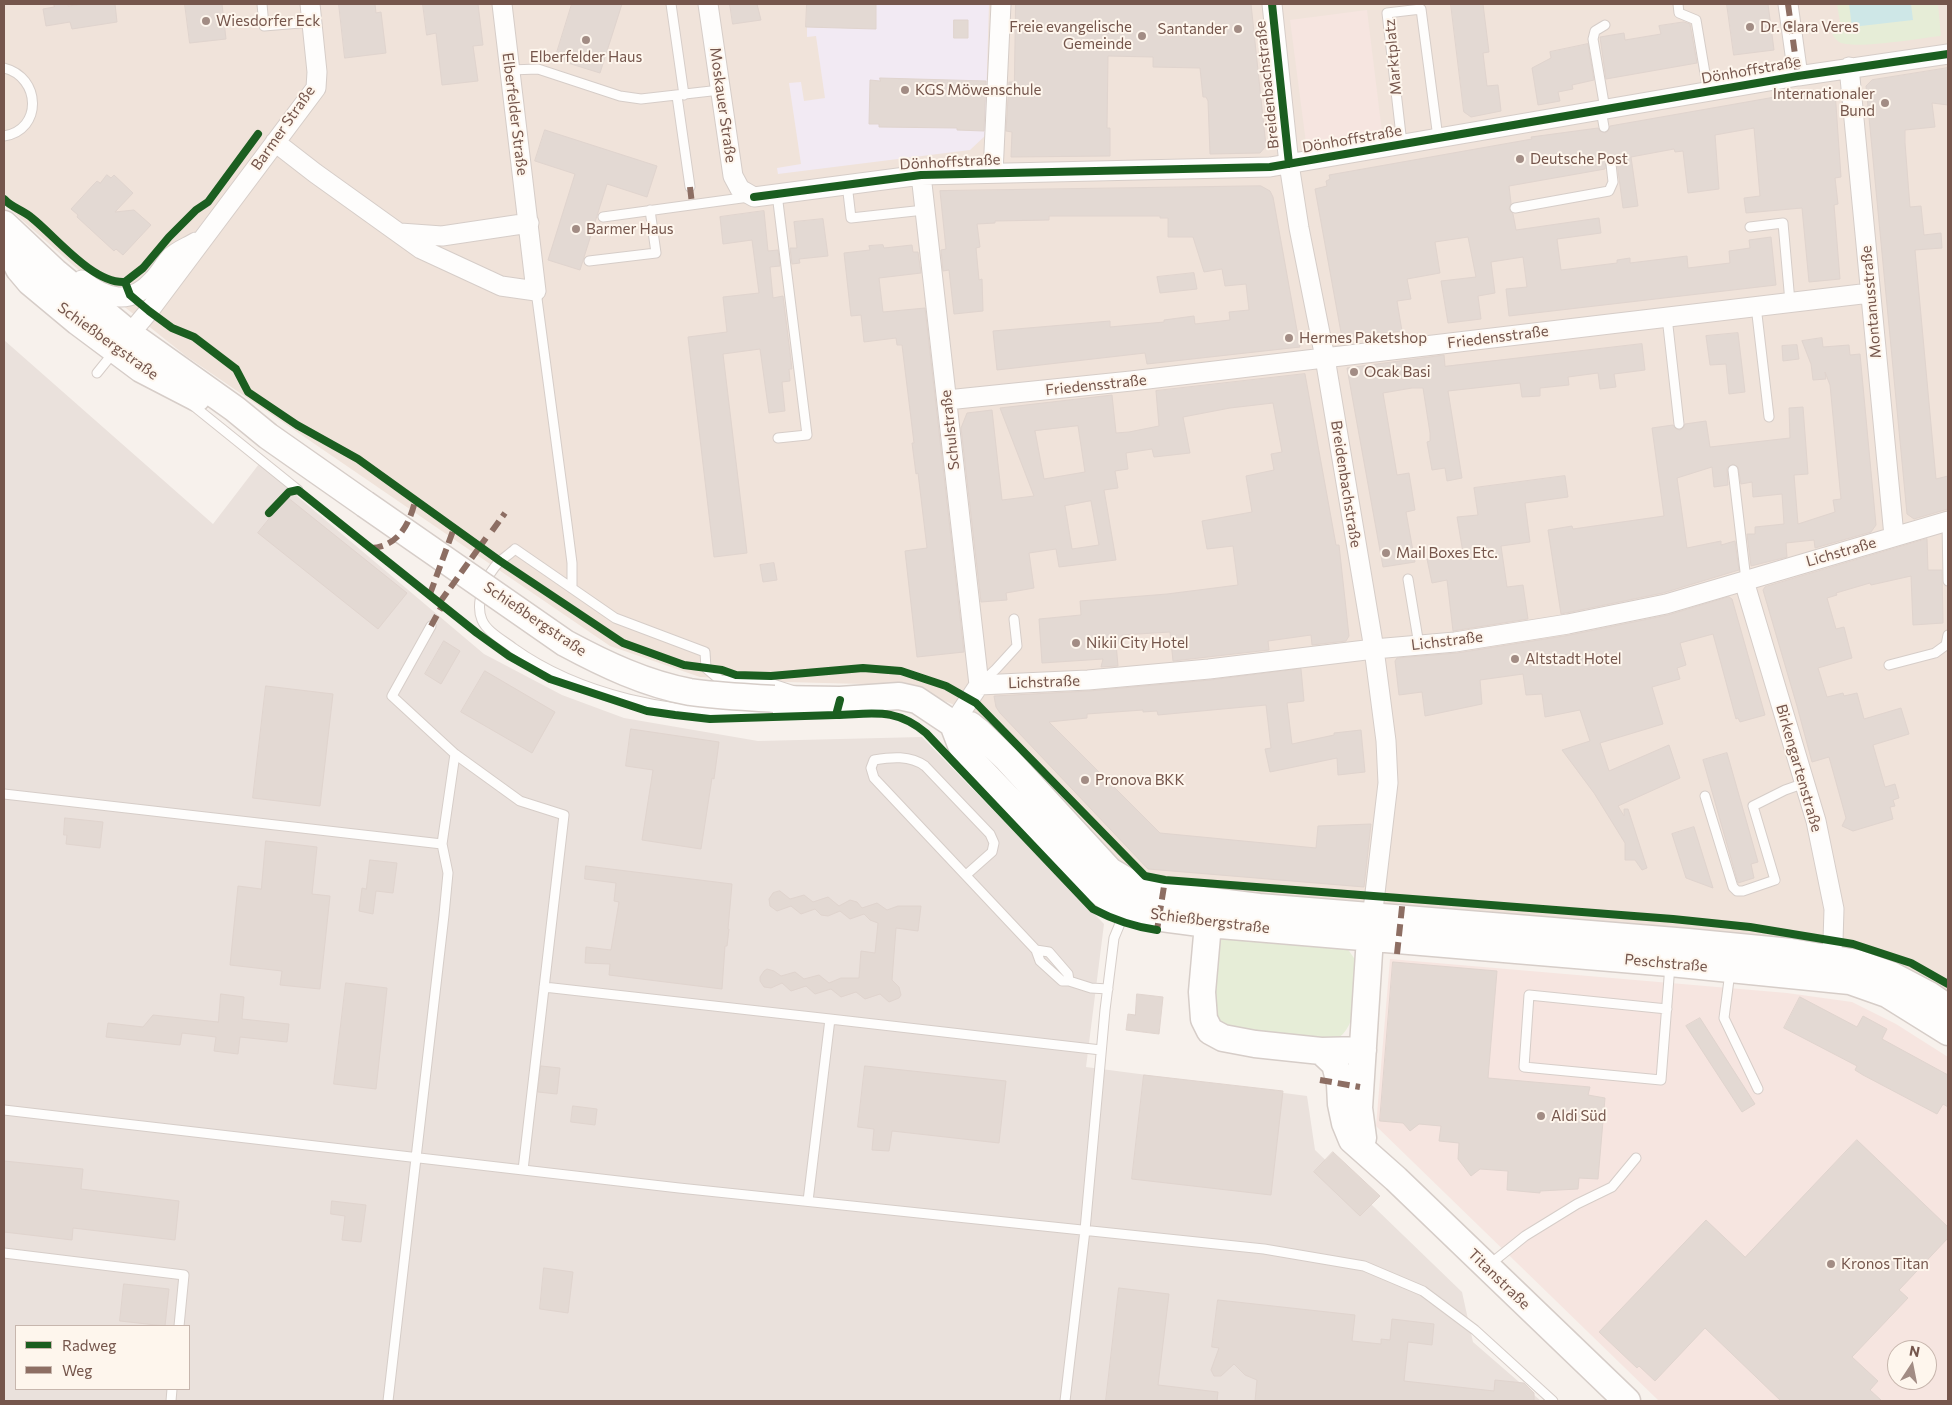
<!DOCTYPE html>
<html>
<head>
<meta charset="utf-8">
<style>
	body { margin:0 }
	#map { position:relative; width:1952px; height:1405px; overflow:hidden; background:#f7f1ec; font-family:Commissioner,sans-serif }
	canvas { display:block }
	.frame { position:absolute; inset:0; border:5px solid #75564c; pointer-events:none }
	.legend { position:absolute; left:15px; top:1325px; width:175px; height:65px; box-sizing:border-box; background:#fef6ed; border:1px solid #c7b6ad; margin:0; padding:6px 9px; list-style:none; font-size:15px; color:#75564c }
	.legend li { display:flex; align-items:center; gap:10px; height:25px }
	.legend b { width:25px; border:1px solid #c7b6ad }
	.north { position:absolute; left:1887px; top:1340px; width:50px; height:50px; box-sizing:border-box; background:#fef6ed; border:1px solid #c7b6ad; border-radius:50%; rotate:11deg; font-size:14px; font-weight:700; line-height:20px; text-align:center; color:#75564c }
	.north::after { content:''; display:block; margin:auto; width:18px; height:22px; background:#a28c84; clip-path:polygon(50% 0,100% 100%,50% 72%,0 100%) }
</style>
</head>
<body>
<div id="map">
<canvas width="1952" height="1405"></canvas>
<div class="frame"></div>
<ul class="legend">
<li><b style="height:6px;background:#1b5e20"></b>Radweg</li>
<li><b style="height:6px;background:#8d6e63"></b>Weg</li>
</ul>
<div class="north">N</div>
</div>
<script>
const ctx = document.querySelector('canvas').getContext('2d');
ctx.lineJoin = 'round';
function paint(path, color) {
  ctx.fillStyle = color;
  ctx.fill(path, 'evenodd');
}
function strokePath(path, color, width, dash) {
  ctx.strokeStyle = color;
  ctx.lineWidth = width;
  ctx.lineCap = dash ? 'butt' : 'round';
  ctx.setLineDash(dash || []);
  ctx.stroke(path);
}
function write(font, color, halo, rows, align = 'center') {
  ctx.font = font + ' Commissioner,sans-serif';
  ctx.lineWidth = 4;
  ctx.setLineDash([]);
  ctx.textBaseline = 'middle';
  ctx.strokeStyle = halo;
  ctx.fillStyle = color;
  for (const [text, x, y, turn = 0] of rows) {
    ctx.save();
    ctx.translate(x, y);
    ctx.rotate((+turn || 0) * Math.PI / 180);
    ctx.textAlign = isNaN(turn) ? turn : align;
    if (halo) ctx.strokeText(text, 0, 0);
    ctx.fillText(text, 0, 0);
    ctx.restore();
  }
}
const residential = new Path2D(`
	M4,4h1944v991l-101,-45 -455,-46 -232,-18 -21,-6 -63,-59 -92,-100 -32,-17 -48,-19 -119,-3 -85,-5 -90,-31 -424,-290 -104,-83 -78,-69z`);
const commercial = new Path2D(`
	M1367,10l15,122 -76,11 -16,-123z
	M1390,959l397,34 65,9 44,22 52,33v344h-289l-283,-275zM1897,1350h30v30h-30z`);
const industrial = new Path2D(`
	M4,340l209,184 46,-60 225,190 78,41 62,23 134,23 164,-4 182,187 -18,143 221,29 8,54 147,142 11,50 68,59h-1537zM16,1326h173v63h-173z`);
const education = new Path2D(`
	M807,4h182l-4,132 -15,14 -192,24 -1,-6 24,-4 -12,-81 12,-1 3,19 21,-3 -9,-62 -9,1z`);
const green = new Path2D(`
	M1837,4h101l3,32c-20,2 -87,14 -102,6 -6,-4 -8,-11 -10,-17l11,-3z
	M1225,936l122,12 9,13c-1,26 4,66 -21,79l-91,-5 -27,-14 -5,-70 5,-9z`);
const water = new Path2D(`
	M1849,4h62l2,16 -61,7z`);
const building = new Path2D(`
	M54,4h14v2l16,-2h31l2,18 -45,7 -2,-7 -24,4 -3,-17 11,-2z
	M185,4h37l4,35 -36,4z
	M339,4h36l1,9 5,-1 5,41 -41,5z
	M423,4h55l5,41 -10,1 5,35 -36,4 -6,-52 -9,2z
	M572,4h50l-22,69 -45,-14z
	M730,4h27l4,16 -28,4z
	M807,4h69v25l-70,-2z
	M1016,4h235l15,142 -6,7 -50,1 -2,-53 -2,-4h-3l-3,-29 -47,-1v-10l-45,-1 -1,72h3v28l-99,1 1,-25 -6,-1 3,-49h5z
	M1451,4h32l6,48 -6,1 4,33 11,-1 3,26 -30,6 -7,-5z
	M1727,4h41l6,46 -40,5z
	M954,20h14v18h-14z
	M1684,22l6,2 7,39 -91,16 -6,-42 24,-4 1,7 36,-6 -2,-8z
	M1588,44l6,36 -22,5 1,4 -15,3 2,9 -22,4 -6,-37 19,-10 -1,-6z
	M1948,68v37l-16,-2 3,24 -30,3v13l5,64 11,-1 3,29 17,-2 1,15 -27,2 21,229 12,-3v33l-34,10 -7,-5 -41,-428 6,-6z
	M880,78l106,3 -2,50 -27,-1v-2l-78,-1v-3h-10l1,-44 10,1z
	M1835,91l6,86 -6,1 3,26 -4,1 6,74 -31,3 -7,-74 -56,5 -2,-15 16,-2 -6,-68 -39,7 4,54 -31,4 -5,-42 -8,1 -1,-3 -43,8 7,49 -15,2 -6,-45 -1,-3 -5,-2 -5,3 -1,8 -96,17 2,17 -2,6 4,5 3,16 83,-12 2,15 -44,6 4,31 56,-7v-3l13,-2v5l57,-7 1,12 42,-5 -1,-12 21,-3 -1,-8 22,-3 5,48 -267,31 -3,-27 21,-2 -4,-30 -32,5 4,31 -17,3 3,23 -33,4 -7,-42 35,-4 -8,-40 -33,5 5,31 -33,6 4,20 -14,2 5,30 -60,7 -27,-149 12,-3 -1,-5 4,-2 -1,-4 203,-36 -1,-2 67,-9 2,3 5,2 3,-2 2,-5 165,-29z
	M545,130l112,36 -10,31 -40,-13 -27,86 -32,-10 27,-86 -40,-13z
	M107,175l4,3 3,-3 19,18 -18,19 19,-2 17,15 -28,30 -7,-6 -2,2 -37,-34 1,-2 -7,-6 23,-25 3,-3 3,2z
	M1261,186l9,5 3,6 27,150 -153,17 -2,-11 -148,17 -4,-39 117,-10v6l54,-5v-2l30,-4 1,8 35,-4 -1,-8 20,-2 -3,-26 -21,2 -3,-17 -18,3 -11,-35h-25v-19h-8v-2h-111v4l-54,1v2l-18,1 3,23 -4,1 3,32 3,-1 1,32 -29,3 -5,-44 -6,1 -2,-21 5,-1 -6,-58z
	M764,211l4,40 10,-1 2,16 -10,1 3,31 10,-2 9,73h-3l1,12 -8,1 3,29 -16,2 -9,-64 -37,5 24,199 -33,4 -26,-220 39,-5 -4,-35 36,-4 -7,-53 -29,4 -3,-27z
	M823,219l5,37 -29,3 1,4 -8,1 -2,-16h7l-3,-26z
	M883,245l1,3 28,-3 1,7h5l3,21 -42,5 4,34 42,-4 39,344 -47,5 -12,-106 22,-3 -9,-75 -2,1 -4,-31h2l-12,-98h-5l-1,-7 -32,4 -3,-27 -10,1 -7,-63 26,-3 -1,-4z
	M1194,273l3,16 -37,4 -3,-16z
	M1738,333l7,59 -16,2 -3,-30 -16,1 -4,-29z
	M1822,338l1,9 26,-2 1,10 10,-1 16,171 -5,7 -56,16 -1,-8 -28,3 1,14 -36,9 -4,-32h8v-7l29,-3 -2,-30 -29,3 -1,-15 -11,2 -3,-17 -5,-3 -6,4 1,17 -14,2 -2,-20 -35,11 10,70 34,-7v4l14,-4 4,29 -76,23 -102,21 -13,-84 24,-4 1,3 91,-13 -12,-88 21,-3 3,4 4,1 4,-3 1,-3 21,-3 4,26 80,-9 -1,-30 14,-1 5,67 -14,1 4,49 37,-12 -2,-12 8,-1 -11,-114 -5,-13 1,7 -13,1 -2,-16 -9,-23z
	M1642,344l3,26 -31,4 2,13 -16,2 -2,-16 -30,4 1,8 -29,3v8l-18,1 -2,-14 -72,8 14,87 -15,3 -2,-13 -13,2 -5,-28 3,-1v-8l-7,-45h-11l-29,5 14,82 12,-2 6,37 -9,2 9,50 -32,5 -36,-199 97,-13 1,11z
	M1797,345l2,14 -16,2 -1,-15z
	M1305,374l31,171h3l10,91 -3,5 -34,4 -1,-10 -43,6 1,9 -96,11 -3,-29 -48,3 1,8h-7l2,23 -17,1 2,-8 -61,4 -3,-44 42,-4 -1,-14 87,-7 71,-9 -5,-39 -26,3 -5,-28 50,-9 -6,-36 28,-6 -3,-16 11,-2 -9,-49 -43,5 -47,9 7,36 -36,4 -2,-8 -26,4 2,16 -13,2 3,17 -14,2 12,70 -57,7 -3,-18 -27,4 5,35 -28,5 1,7 -26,2 -20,-174 6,-15 25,-3 10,90 32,-4 -34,-88 112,-13 4,38 13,-1 30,-6 -3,-35zM1078,426l7,46 -41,7 -9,-48zM1091,501l8,44 -27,4 -7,-43z
	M1565,476l3,21 -43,6 5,39 -29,4 6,41 16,-2 5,34 -75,12 -6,-51 -15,3 -5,-24 36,-6 -6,-36 21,-2 -4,-27z
	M287,497l120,96 -29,36 -120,-96z
	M1927,539l1,31h14l1,53 -30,2 -2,-49 -40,9 -1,-2 -34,10 1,2 -10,3 9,31 8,-2 8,31 -34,10 9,29 16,-4 1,3 13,-3 7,26 37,-11 8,26 -36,11 12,42 10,-3 4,14 -6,2 2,6 -5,1 3,12 -40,12 -11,-5 4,-8 -17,-61 -17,5 -15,-56 -34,-116 2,-3z
	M774,563l3,17 -14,2 -3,-17z
	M1729,597l3,2 33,116 -25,7 -2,-4 -2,1 -23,-85 -33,9 6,22 -9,3 3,11 -28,8 11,37 -63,19 9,28 60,-26 11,33 -62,28 6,10v-7h4l19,59 -5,2 -7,-10h-10v-17l-31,-50 -32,-43 28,-9 -10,-31 -35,7 -3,-23 -16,1 -3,-21 -43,6 2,24 -57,12 -3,-24 -23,3 -4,-34 2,-3 60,-5 113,-18 98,-20z
	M444,641l16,10 -19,33 -16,-10z
	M1301,669l3,32 -17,2 5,41 42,-9v-2l27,-3 4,42 -27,3 -1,-17 -67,14 -5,-23 6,-1 -5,-43 -108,10 -1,-4 -14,1v-2l-56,4v4l-38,4 111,111 156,15 2,-22 53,-2 -7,63 -216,-18 -148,-156 -4,-6 -2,-11 95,-5 121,-11z
	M485,671l70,41 -23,41 -71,-41z
	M266,686l67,8 -13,112 -67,-8z
	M631,729l88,13 -5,37 -2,-1 -11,71 -59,-9 11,-70 -27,-4z
	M1727,753l31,109 -7,2 3,14 -16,5 -35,-123z
	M65,818l38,4 -3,26 -34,-4 1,-9h-3z
	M1694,827l19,61 -27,-10 -14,-44z
	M266,841l51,6 -5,47 18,2 -10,93 -40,-4 2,-14 -52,-6 8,-79 23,3z
	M370,860l27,3 -4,30 -17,-2 -3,23 -14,-3 3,-23 4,1z
	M586,866l146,18 -4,45h1l-2,17h-2l-3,43 -113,-14 1,-11 -25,-1 1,-16 25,3 8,-48 -5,-1 2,-18 -31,-4z
	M780,891l10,8 14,-4 9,7 15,-5 11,9 11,-6 7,2 5,6 15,-5 10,7 11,-4h23l-3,25 -22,-3 -4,52 7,7 2,8 -2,3 -10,4 -9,-8 -15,5 -9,-7 -15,5 -10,-8 -16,5 -9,-8 -15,5 -9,-8 -11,5 -7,-1 -4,-6v-4l4,-6 3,-2 7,2 7,5 14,-4 9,7 15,-4 10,8 12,-5h18l2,-27 14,2 3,-30 -8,-3 -6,-6 -14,5 -10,-8 -12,5 -7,-1 -6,-6 -14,5 -10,-8 -14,5 -7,-5 -1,-7 4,-6z
	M1393,962l104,9 -9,107 102,9 -2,8 17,3 -7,81 -19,-1 -1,11 -38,2v2l-33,-3 1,-19 -28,-2 -9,7 -13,-17 1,-16 -20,-2 2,-15 -22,-2 -9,7 -7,-8 -23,-2z
	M346,983l41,5 -11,101 -42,-5z
	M221,994l23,3 -2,22 47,5 -2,18 -47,-5 -2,17 -24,-3 2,-14 -34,-4 -2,12 -74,-8 2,-14 35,4 10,-12 65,7z
	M1137,994l26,3 -4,37 -33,-4 2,-16 7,1z
	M1800,997l57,30 6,-11 24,13 -5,10 66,36v32l-5,-3 -6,10 -74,-39 -8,-5 2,-4 -73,-38z
	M1700,1018l55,86 -13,8 -56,-86z
	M541,1066l19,2 -3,26 -19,-2z
	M865,1066l141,15 -7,62 -107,-12 -3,20 -17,-1 2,-21 -16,-2z
	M1144,1075l139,16 -12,104 -139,-16z
	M573,1106l24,3 -2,16 -24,-3z
	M1857,1140l91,87v11l-49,52 9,8 -56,59 26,24 -8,9 12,11h-101l-76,-73 -50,53 -16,-15 -2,2 -38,-36 107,-112 39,37z
	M1333,1152l47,44 -20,20 -46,-44z
	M4,1161l79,8 -2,20 98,12 -4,39 -102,-12 -1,12 -68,-8z
	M332,1201l34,4 -5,37 -19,-2 3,-24 -14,-2z
	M544,1268l29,4 -5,41 -28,-4z
	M124,1284l45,5 -4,37 -45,-5z
	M1119,1288l50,6 -11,91 60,7 -1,9h-111z
	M1218,1300l137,15 -3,26 29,3v-5l9,1 2,-21 42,5 -2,21 -24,-3 -4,39 90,10 1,-11 29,3 10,10v8h-279l2,-21 -12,-5 -11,-11 -13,12h-7l-3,-6 8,-22 -7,-1z`);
const lane = new Path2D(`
	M262,4l2,22 48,-4
	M671,4l13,91
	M1678,4l1,9 17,7 12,71
	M1605,25l-10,6 -2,8 12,70
	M4,68c37,9 39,62 0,68
	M510,70l28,-1 82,27 21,3 79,-9
	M677,96l13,91
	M1601,110l3,17
	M1402,144l-15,-131 34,-4 17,129
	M847,184l4,34 64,-7
	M777,194l30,241 -29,3
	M1515,208l94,-17 4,-9 -2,-18
	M603,217l146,-20
	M1750,227l33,-4 7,79
	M589,261l67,-8 -6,-43
	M536,291l31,233 5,39v25
	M1756,306l13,111
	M1667,317l12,107
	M97,373l17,-21
	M190,403l108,87
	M1733,470l13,110
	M1947,521l1,60
	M515,549l100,69 90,34 1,16 14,12 53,4 49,16c-5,3 -11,8 -17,9 -14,4 -35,2 -50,3 -81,3 -175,-16 -242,-64 -10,-8 -26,-16 -31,-28 -8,-19 5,-46 18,-59 5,-4 11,-8 15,-12z
	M1408,579l11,66
	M1889,665l46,-12 11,-8 2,-10
	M981,683l15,-14 21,-23 -3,-27
	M455,754l65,47 44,14 -41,355
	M4,794l438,50 13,-90 -63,-58 39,-70
	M1705,796l28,91 4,4h6l32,-11 -22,-74 32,-16 20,-7
	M966,875l26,-23 2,-9 -4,-9 -65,-68c-15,-11 -34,-9 -51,-6l-3,8 3,10 162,172 4,11 22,20h7l22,7 17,1
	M1036,950l13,2 19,22 1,7
	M1730,972l-6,46 34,71
	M544,987l286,32 -22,182
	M1667,1009l-138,-14 -5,72 137,13 9,-115
	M830,1019l271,31
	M4,1110l675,78 585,61 100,17 59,25 52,39 78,71
	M4,1253l180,22 -5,51
	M1489,1265l36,-29 52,-32 35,-17 24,-29
	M171,1401l1,-12
	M388,1401l56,-486 4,-42 -6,-29
	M1065,1401l20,-171 20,-220 9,-72 12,-29`);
const street = new Path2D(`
	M708,4l25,172 7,13 14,8 167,-22 349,-8 528,-91 150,-22
	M1272,4l17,160 10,64 26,130 49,291 12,92 2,42 -17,144
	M1788,4l10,72
	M1849,67l45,469
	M275,142l40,31 106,76 80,37 35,5 -34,-287
	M993,173l8,-169
	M921,175l58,510
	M400,233l42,3 87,-13
	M82,280c24,19 48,26 71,0 6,-6 11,-15 17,-22 6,-7 18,-11 26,-16
	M123,342l26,-31 167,-223 1,-16 -7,-68
	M947,400l184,-19 739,-88
	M1744,581l72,240 18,88 -1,32 -4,28
	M979,685l109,-5 121,-11 165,-20 81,-7 113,-18 98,-20 282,-83
	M953,724l26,-39`);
const secondary = new Path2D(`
	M4,224l51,48 76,63 104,74 33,27 97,68
	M4,231l7,22 8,16 11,13 48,40 63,47 56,29
	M774,699l66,1 59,-4 18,4 36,24 17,1 10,8 27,26 103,112 27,16 25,8 97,12 429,35 103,10 66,11 34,12 38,20 19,13
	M953,724l8,21 12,17c25,26 50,52 74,78 22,23 45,51 75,66 26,13 57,14 86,18l462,39 180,18 37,13 61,38
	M1208,924l-6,68 2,27 6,12 13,7 32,6 66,7 42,-1
	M1321,1051l14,13 5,20 1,20 4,19 7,17 44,39 231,222
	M1363,1138l-4,-30 11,-171`);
const secondaryBridge = new Path2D(`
	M365,504l200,139c39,21 81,41 125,49 28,4 56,5 84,7`);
const quiet = new Path2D(`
	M1788,4l10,72
	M690,187l2,17
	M492,531l13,-18
	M371,548c27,-1 39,-25 44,-47
	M430,594l24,-66
	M440,602l46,-64
	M431,626l12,-22
	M1152,929l5,1 8,-50
	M1397,954l6,-56
	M1320,1080l40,7`);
const cycleway = new Path2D(`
	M1272,4l17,160
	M754,197l167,-22 349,-8 528,-91 150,-22
	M4,199c8,9 19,11 28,19 24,19 61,66 93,64l5,13 19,16 23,17 22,9 42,32 12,23 49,33 61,34 142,102 123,82 61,22 38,5 14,5 35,1 92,-8 38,3 45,15 30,17 169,173 20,4 508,39 77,8 103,17 58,19 37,21
	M125,282l18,-14 26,-31 27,-27 12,-8 50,-68
	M269,513l20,-21 9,-2 179,143 32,23 41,23 97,32 28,4 35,4 126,-4 4,-15
	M836,715c37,-1 59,-8 90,18l167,176c19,10 42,18 64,21`);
const markers = [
	[206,21,5,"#a28c84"],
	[1750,27,5,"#a28c84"],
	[1238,29,5,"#a28c84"],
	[1142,36,5,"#a28c84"],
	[586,40,5,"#a28c84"],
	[905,90,5,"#a28c84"],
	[1885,103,5,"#a28c84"],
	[1520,159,5,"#a28c84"],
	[576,229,5,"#a28c84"],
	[1289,338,5,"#a28c84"],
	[1354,372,5,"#a28c84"],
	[1386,553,5,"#a28c84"],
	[1076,643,5,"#a28c84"],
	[1515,659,5,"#a28c84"],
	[1085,780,5,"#a28c84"],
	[1541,1116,5,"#a28c84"],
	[1831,1264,5,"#a28c84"]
];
const poiNames = [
	["Wiesdorfer Eck",216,21],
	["Freie evangelische",1132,27,"right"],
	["Gemeinde",1132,44,"right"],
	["Dr. Clara Veres",1760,27],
	["Santander",1228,29,"right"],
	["Elberfelder Haus",586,57,"center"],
	["KGS Möwenschule",915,90],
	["Internationaler",1875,94,"right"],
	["Bund",1875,111,"right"],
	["Deutsche Post",1530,159],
	["Barmer Haus",586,229],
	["Hermes Paketshop",1299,338],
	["Ocak Basi",1364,372],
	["Mail Boxes Etc.",1396,553],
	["Nikii City Hotel",1086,643],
	["Altstadt Hotel",1525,659],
	["Pronova BKK",1095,780],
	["Aldi Süd",1551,1116],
	["Kronos Titan",1841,1264]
];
const streetNames = [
	["Marktplatz",1393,57,-95],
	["Dönhoffstraße",1751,70,-10],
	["Breidenbachstraße",1267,85,-96],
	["Moskauer Straße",723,105,82],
	["Elberfelder Straße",515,114,83],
	["Barmer Straße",283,128,-55],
	["Dönhoffstraße",1352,139,-10],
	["Dönhoffstraße",950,162,-3],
	["Montanusstraße",1871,302,-95],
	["Friedensstraße",1498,337,-7],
	["Schießbergstraße",108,341,36],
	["Friedensstraße",1096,385,-6],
	["Schulstraße",950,430,-96],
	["Breidenbachstraße",1346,484,81],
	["Lichstraße",1841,552,-16],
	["Schießbergstraße",535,619,34],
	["Lichstraße",1447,641,-7],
	["Lichstraße",1044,682,-2],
	["Birkengartenstraße",1799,768,74],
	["Schießbergstraße",1210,921,7],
	["Peschstraße",1666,963,5],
	["Titanstraße",1499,1279,44]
];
paint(residential, '#f0e3da');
paint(commercial, '#f6e5e0');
paint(industrial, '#eae1dc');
paint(education, '#f2eaf3');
paint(green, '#e6edd7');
paint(water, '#cee7e7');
paint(building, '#e3d9d3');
strokePath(building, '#e0d4ce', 1);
strokePath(lane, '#d6cdc8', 11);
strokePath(street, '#d6cdc8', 21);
strokePath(secondary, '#d6cdc8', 29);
strokePath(lane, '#fefdfc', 9);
strokePath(street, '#fefdfc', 19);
strokePath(secondary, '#fefdfc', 26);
strokePath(secondaryBridge, '#d6cdc8', 29, []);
strokePath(secondaryBridge, '#fefdfc', 26);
strokePath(quiet, '#8d6e63', 6, [12, 6]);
strokePath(cycleway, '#1b5e20', 8);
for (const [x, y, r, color] of markers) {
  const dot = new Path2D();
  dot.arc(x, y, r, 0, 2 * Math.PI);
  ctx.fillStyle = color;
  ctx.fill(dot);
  strokePath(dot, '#fef6ed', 2);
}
write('15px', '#75564c', '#fef6ed', poiNames, 'left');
write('15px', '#75564c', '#fef6ed', streetNames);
</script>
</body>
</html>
